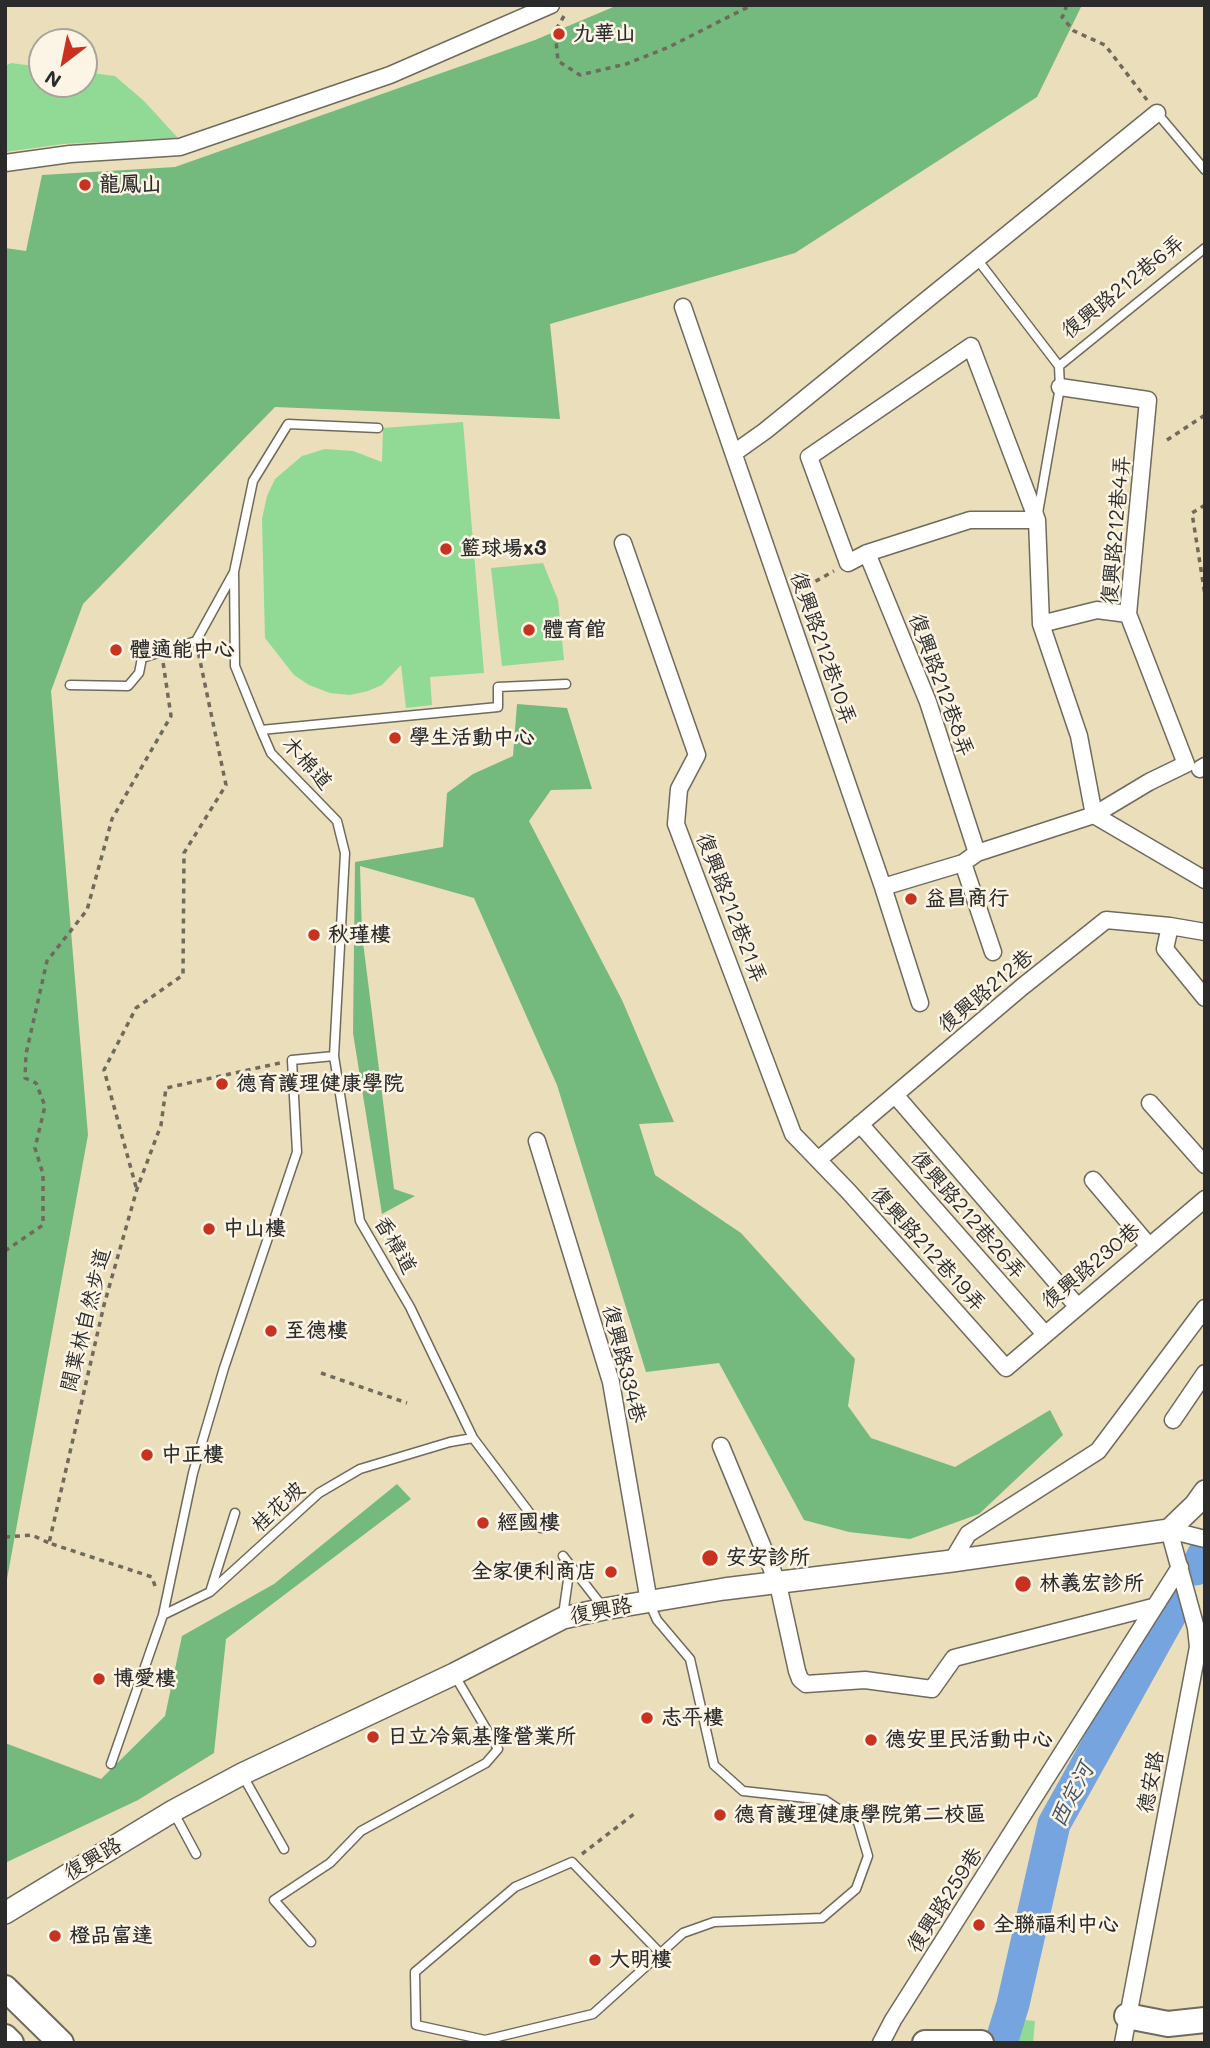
<!DOCTYPE html>
<html>
<head>
<meta charset="utf-8">
<style>
	body { margin:0 }
	#map { position:relative; width:1210px; height:2048px; overflow:hidden; background:#ebdeba; font-family:Mali,sans-serif }
	canvas { display:block }
	.frame { position:absolute; inset:0; border:7px solid #2b2b2b; pointer-events:none }
	.north { position:absolute; left:28px; top:28px; width:70px; height:70px; box-sizing:border-box; background:#fcf5e5; border:2px solid #a8a49b; border-radius:50%; rotate:212deg; font-size:19px; font-weight:700; line-height:28px; text-align:center; color:#2b2b2b }
	.north::after { content:''; display:block; margin:auto; width:24px; height:32px; background:#c8321e; clip-path:polygon(50% 0,100% 100%,50% 72%,0 100%) }
</style>
</head>
<body>
<div id="map">
<canvas width="1210" height="2048"></canvas>
<div class="frame"></div>
<div class="north">N</div>
</div>
<script>
const ctx = document.querySelector('canvas').getContext('2d');
ctx.lineJoin = 'round';
function paint(path, color) {
  ctx.fillStyle = color;
  ctx.fill(path, 'evenodd');
}
function strokePath(path, color, width, dash) {
  ctx.strokeStyle = color;
  ctx.lineWidth = width;
  ctx.lineCap = dash ? 'butt' : 'round';
  ctx.setLineDash(dash || []);
  ctx.stroke(path);
}
function write(font, color, halo, rows, align = 'center') {
  ctx.font = font + ' Mali,"LXGW WenKai TC",sans-serif';
  ctx.lineWidth = 5;
  ctx.setLineDash([]);
  ctx.textBaseline = 'middle';
  ctx.strokeStyle = halo;
  ctx.fillStyle = color;
  for (const [text, x, y, turn = 0] of rows) {
    ctx.save();
    ctx.translate(x, y);
    ctx.rotate((+turn || 0) * Math.PI / 180);
    ctx.textAlign = isNaN(turn) ? turn : align;
    if (halo) ctx.strokeText(text, 0, 0);
    ctx.fillText(text, 0, 0);
    ctx.restore();
  }
}
const green = new Path2D(`
	M11,63l31,4v17h42v-12l31,4 29,25 34,37 -115,6 -58,8v-86z
	M463,422l21,251 -54,4 2,28 -26,3 -5,-43 -19,20 -14,6 -18,4 -20,-2 -21,-8 -15,-10 -29,-37 -3,-119 5,-23 8,-17 27,-23 23,-7 28,2 29,11 1,-34z
	M543,563l15,37 6,60 -62,6 -11,-98z
	M997,2017l38,4 -2,22h-42z`);
const forest = new Path2D(`
	M618,5h464l-45,92 -242,156 -245,71 10,95 -285,-12 -192,197 -32,87 37,444 -83,455v-1342l21,3 16,-76 133,-8 360,-127z
	M517,704l50,4 25,81 -41,1 -22,31 93,179 52,122 -35,2 16,51 86,58 114,126 -7,47 23,32 84,29 95,-57 13,25 -84,79 -69,25 -61,-7 -45,-12 -85,-157 -73,9 -89,-287 -83,-187 -114,-32 2,68 32,255 21,7 -33,18 -29,-181 2,-171 88,-15 4,-54 26,-19 40,-18z
	M397,1484l14,15 -185,140 -12,114 -76,47 -133,63v-120l96,36 64,-63 17,-80 92,-52z`);
const river = new Path2D(`
	M1196,1569l8,-15
	M1001,2043l12,-39 41,-180 121,-218`);
const path = new Path2D(`
	M1066,5l-1,8 -3,4 12,14 31,14 42,55
	M564,16l-9,15 3,30 22,14 46,-11 43,-17 83,-42
	M1167,440l38,-25
	M1205,505l-13,8 13,82
	M798,591l36,-20
	M136,1187l-32,-117 32,-62 47,-33 1,-122 42,-68 -28,-134
	M5,1251l38,-26v-51l-8,-26 10,-42 -9,-23 -11,-5 1,-24 21,-93 40,-51 25,-91 59,-103 -8,-54
	M321,1373l86,30
	M5,1537l27,-2 17,8
	M155,1586l-3,-9 -103,-34 55,-238 33,-116 24,-64 5,-37 114,-25
	M582,1854l52,-40`);
const lane = new Path2D(`
	M1157,113l48,57
	M977,259l82,107
	M1038,513l22,-126 -1,-21 146,-118
	M70,685l58,1 11,-13 3,-15 54,-17 37,-67
	M261,730l-26,-64 -1,-94 19,-91 35,-57 90,4
	M334,1056l11,-203 -8,-32 -66,-68 -10,-23 237,-23v-20l68,-3
	M563,1556l39,50
	M211,1589l24,-76
	M649,1602l8,18 33,39 24,106 29,26 82,9 33,22 10,34 -12,33 -34,29 -108,4 -31,11 -90,81 -108,26 -69,-15 -1,-53 100,-85 57,-25 88,91
	M163,1615l30,-142 31,-105 73,-216 -5,-92 42,-4 26,165 50,86 63,131
	M563,1615l7,-49
	M111,1764l52,-149 47,-23 109,-99 41,-24 90,-27 23,-4 68,90
	M243,1776l41,73
	M174,1813l22,41
	M311,1942l-37,-42 56,-37 31,-32 125,-68 12,-14 -43,-73`);
const street = new Path2D(`
	M5,163l65,-9 110,-7 210,-72 161,-70
	M683,307l200,580 37,116
	M734,453l31,-22 392,-318
	M623,543l74,212 -18,34 -3,35 117,310 56,58 157,176 199,-169
	M867,553l103,-33h67l4,104 38,112 15,79
	M1041,624l56,-14 31,4
	M1200,769l5,-3
	M1094,815l111,65
	M977,853l-49,-151 -61,-149 -19,10 -39,-106 162,-111 66,174
	M963,863l30,89
	M883,887l80,-24 14,-10 117,-38 55,-33 37,-18 -58,-150 20,-214 -88,-13
	M1170,926l-5,23 40,49
	M896,1096l181,210
	M1150,1103l55,62
	M860,1124l184,209
	M537,1141l74,241 38,220
	M818,1160l204,-173 84,-67 64,6 35,6
	M1093,1180l56,66
	M1173,1420l32,-47
	M721,1446l57,138 19,87 3,8 6,5 59,-4 67,9 22,-31 199,-51
	M1169,1530l36,9
	M952,1561l16,-27 130,-83 107,-143
	M881,2043l12,-23 287,-453
	M1123,2043l75,-396 -2,-19 -27,-98`);
const secondary = new Path2D(`
	M5,1913l168,-102 69,-37 212,-100 109,-56 41,-9 120,-20 228,-28 217,-31 26,-25 10,-14`);
const primary = new Path2D(`
	M5,1988l56,55
	M1127,2016l41,8 37,-4
	M5,2037l6,6
	M925,2043h56`);
const markers = [
	[559,34,7,"#c8321e"],
	[85,185,7,"#c8321e"],
	[446,549,7,"#c8321e"],
	[529,630,7,"#c8321e"],
	[116,650,7,"#c8321e"],
	[395,738,7,"#c8321e"],
	[911,899,7,"#c8321e"],
	[314,935,7,"#c8321e"],
	[222,1084,7,"#c8321e"],
	[209,1229,7,"#c8321e"],
	[271,1331,7,"#c8321e"],
	[147,1455,7,"#c8321e"],
	[483,1523,7,"#c8321e"],
	[710,1558,9,"#c8321e"],
	[611,1572,7,"#c8321e"],
	[1023,1584,9,"#c8321e"],
	[99,1679,7,"#c8321e"],
	[647,1718,7,"#c8321e"],
	[373,1737,7,"#c8321e"],
	[871,1740,7,"#c8321e"],
	[720,1815,7,"#c8321e"],
	[979,1925,7,"#c8321e"],
	[55,1936,7,"#c8321e"],
	[595,1960,7,"#c8321e"]
];
const poiNames = [
	["九華山",573,34],
	["龍鳳山",99,185],
	["籃球場x3",460,549],
	["體育館",543,630],
	["體適能中心",130,650],
	["學生活動中心",409,738],
	["益昌商行",925,899],
	["秋瑾樓",328,935],
	["德育護理健康學院",236,1084],
	["中山樓",223,1229],
	["至德樓",285,1331],
	["中正樓",161,1455],
	["經國樓",497,1523],
	["安安診所",726,1558],
	["全家便利商店",597,1572,"right"],
	["林義宏診所",1039,1584],
	["博愛樓",113,1679],
	["志平樓",661,1718],
	["日立冷氣基隆營業所",387,1737],
	["德安里民活動中心",885,1740],
	["德育護理健康學院第二校區",734,1815],
	["全聯福利中心",993,1925],
	["橙品富達",69,1936],
	["大明樓",609,1960]
];
const streetNames = [
	["復興路212巷6弄",1123,287,-39],
	["復興路212巷4弄",1116,530,-85],
	["復興路212巷10弄",823,648,71],
	["復興路212巷8弄",941,685,70],
	["木棉道",307,763,48],
	["復興路212巷21弄",731,908,69],
	["復興路212巷",986,991,-40],
	["復興路212巷26弄",968,1215,49],
	["香樟道",395,1245,60],
	["復興路212巷19弄",928,1249,48],
	["復興路230巷",1091,1266,-40],
	["闊葉林自然步道",86,1320,-76],
	["復興路334巷",624,1364,76],
	["桂花坡",278,1507,-42],
	["復興路",601,1611,-11],
	["德安路",1151,1782,-79],
	["復興路",93,1859,-31],
	["復興路259巷",945,1900,-57]
];
const waterNames = [
	["西定河",1072,1795,-63]
];
paint(green, '#90da95');
paint(forest, '#74ba7e');
strokePath(river, '#76a4df', 33);
strokePath(lane, '#6e6a5d', 11);
strokePath(street, '#6e6a5d', 19);
strokePath(secondary, '#6e6a5d', 24);
strokePath(primary, '#6e6a5d', 28);
strokePath(path, '#6e6a5d', 3.5, [5, 5]);
strokePath(lane, '#fff', 8);
strokePath(street, '#fff', 16);
strokePath(secondary, '#fff', 21);
strokePath(primary, '#fff', 24);
for (const [x, y, r, color] of markers) {
  const dot = new Path2D();
  dot.arc(x, y, r, 0, 2 * Math.PI);
  ctx.fillStyle = color;
  ctx.fill(dot);
  strokePath(dot, '#fcf5e5', 2.5);
}
write('bold 21px', '#2b2b2b', '#fcf5e5', poiNames, 'left');
write('21px', '#2b2b2b', '#fcf5e5', streetNames);
write('italic 23px', '#45556a', '#fcf5e5', waterNames);
</script>
</body>
</html>
